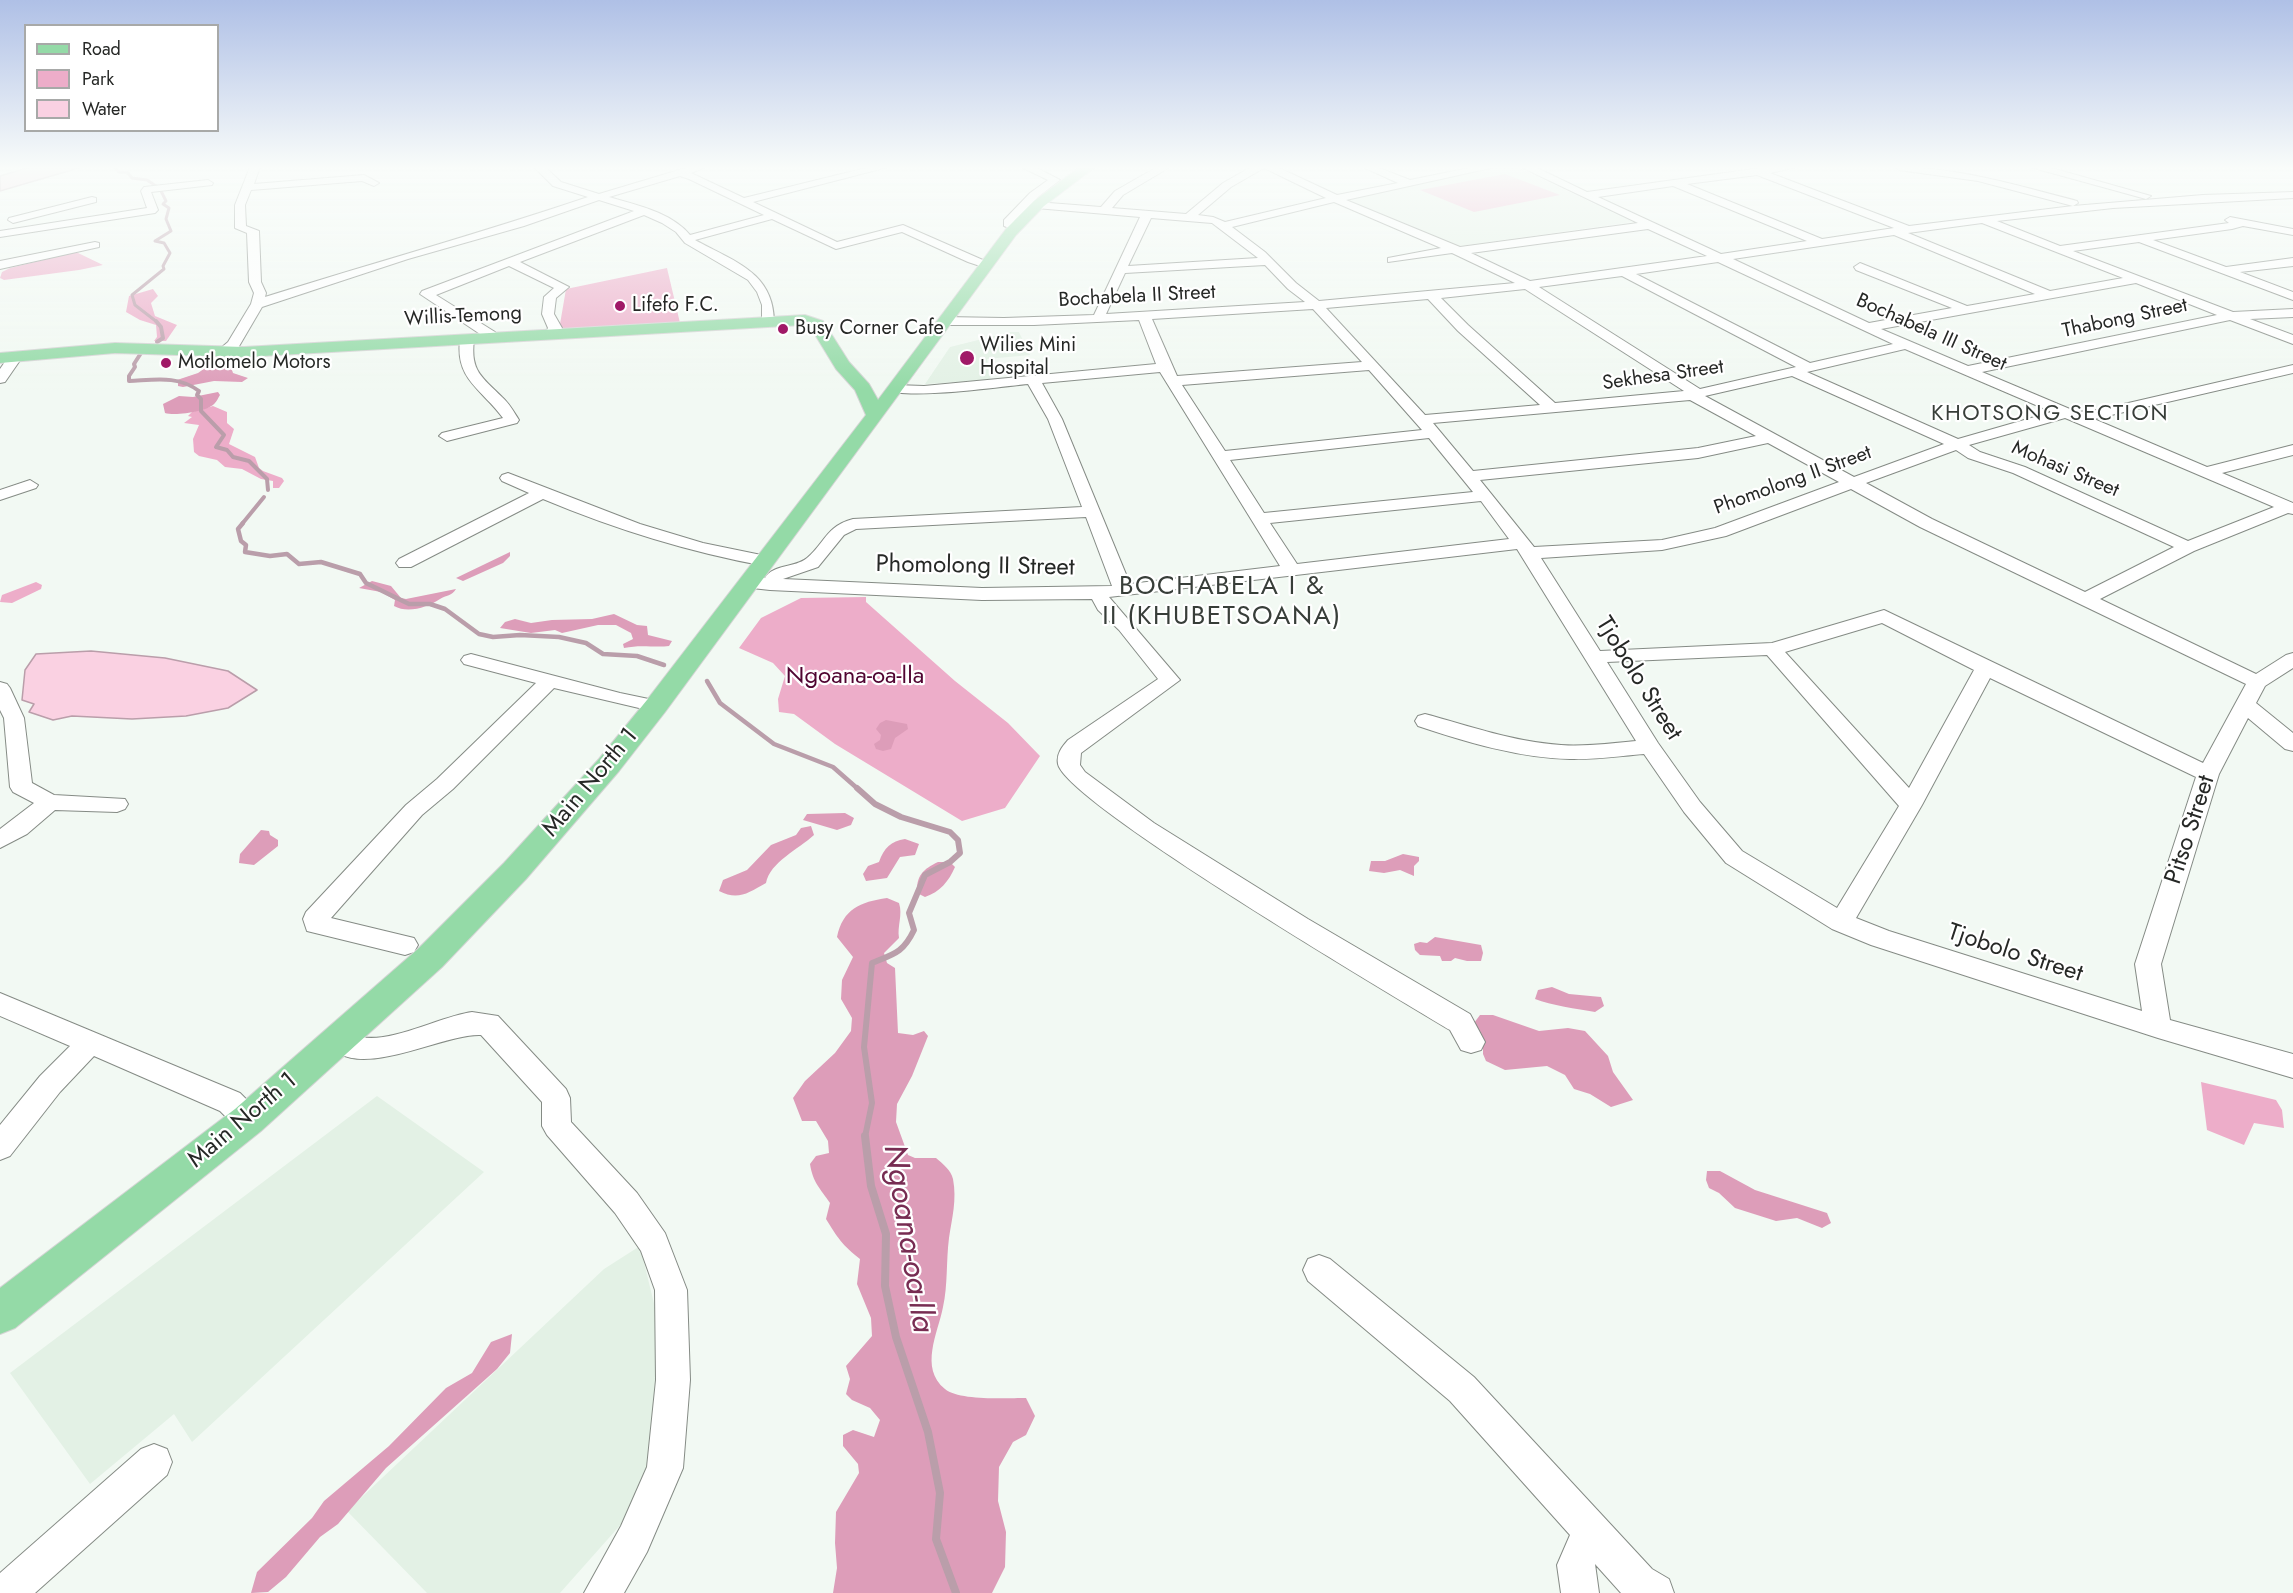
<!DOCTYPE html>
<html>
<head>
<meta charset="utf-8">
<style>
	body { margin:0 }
	#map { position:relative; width:2293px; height:1593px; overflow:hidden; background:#f2f9f3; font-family:Jost,sans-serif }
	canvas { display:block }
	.legend { position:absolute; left:24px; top:24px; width:195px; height:108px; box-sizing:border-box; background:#fff; border:2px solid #a8a9a8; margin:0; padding:8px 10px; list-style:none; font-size:18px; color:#262826 }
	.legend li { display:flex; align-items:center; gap:12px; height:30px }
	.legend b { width:30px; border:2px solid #a8a9a8 }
</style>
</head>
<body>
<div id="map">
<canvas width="2293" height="1593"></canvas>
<ul class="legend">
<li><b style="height:8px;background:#94daa7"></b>Road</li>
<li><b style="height:16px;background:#edadc9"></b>Park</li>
<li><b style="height:16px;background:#fad1e2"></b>Water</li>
</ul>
</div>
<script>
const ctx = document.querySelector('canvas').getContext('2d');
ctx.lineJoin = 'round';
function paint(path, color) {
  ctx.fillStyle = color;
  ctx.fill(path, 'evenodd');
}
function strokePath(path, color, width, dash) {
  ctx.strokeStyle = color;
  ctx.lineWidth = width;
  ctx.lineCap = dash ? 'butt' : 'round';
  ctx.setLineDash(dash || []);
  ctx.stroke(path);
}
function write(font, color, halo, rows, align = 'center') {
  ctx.font = font + ' Jost,sans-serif';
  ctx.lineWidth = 4.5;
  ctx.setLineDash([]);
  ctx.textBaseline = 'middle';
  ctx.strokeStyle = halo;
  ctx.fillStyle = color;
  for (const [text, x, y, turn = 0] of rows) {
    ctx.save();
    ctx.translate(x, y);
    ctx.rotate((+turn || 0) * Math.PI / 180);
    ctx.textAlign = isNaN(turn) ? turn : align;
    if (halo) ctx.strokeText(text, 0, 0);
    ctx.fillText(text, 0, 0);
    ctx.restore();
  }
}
const built = new Path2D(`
	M1498,167h19l116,55 -173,24 -10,-2 -105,-45z
	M1010,332h9l11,23 -43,4 4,21 -66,4 25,-37z
	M377,1096l107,76 -292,270 -18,-28 -84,70 -80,-111z
	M640,1246l19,78 -11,153 -17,36 -71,80h-133l-80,-82 257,-242z`);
const green = new Path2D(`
	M1505,174l55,21 -86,17 -54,-22z
	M76,252l27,13 -24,5 -75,10 -4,-2 2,-6 8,-4z
	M667,268l13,55 -121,7 7,-41z
	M153,289l5,7 -7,7 4,13 22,9 -11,16h-12l3,-4 -1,-12 -16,-5 -14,-8 3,-16z
	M213,406l14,6v11l7,6 -5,15 26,13 4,11 4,3 19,7 2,3 -5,7h-6v-7l-12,-2 -19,-10 -17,-2 -8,-7 -18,-4 -5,-4 -1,-13 6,-14 -15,-2 8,-6 -4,-1 4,-4z
	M36,582l6,3 -1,4 -29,14 -12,-1 2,-7z
	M866,597v5l89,79 53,42 32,33 -35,52 -43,13 -127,-77 -41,-30 -15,-2 -1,-13 7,-23 -12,-13 -34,-15 22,-30 40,-20z
	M2201,1082l75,18 6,10 2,18 -30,-5 -10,22 -37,-15z`);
const forest = new Path2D(`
	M225,365l6,2 2,6 15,5 -6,4 -28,-1 -31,6 -5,-1v-4h-7l27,-9 10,-7z
	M218,392l2,3c-2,3 -3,6 -5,8 -7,9 -40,13 -50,10l-2,-9 16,-8 14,1z
	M510,552v4l-7,7 -40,18 -7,-3z
	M372,581l19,5 10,12 5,1 50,-10c-4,7 -10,6 -16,10 -12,8 -32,15 -46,7l1,-6 -14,-8 -22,-4z
	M614,614l23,11 10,1 1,9 24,6 -3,5c-15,2 -27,-2 -45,2l-1,-4 10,-5 -2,-6 -15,-8h-18l-36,8 -7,-3 -24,3 -31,-5 5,-6 10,-3 16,4 21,-3 40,-1z
	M886,720l21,4 1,5 -13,9 -4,11 -8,2 -7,-2 -2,-5 6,-4 1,-5 -5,-6 4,-6z
	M845,813l9,5 -3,7 -14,5 -34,-10 4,-6z
	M811,826l3,9c-15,14 -44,27 -48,48 -18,10 -28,18 -47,8l4,-11 24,-10 24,-25 25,-10 5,-7z
	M261,830l8,1 1,4 8,5v6l-24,19 -15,-2 1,-9z
	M905,839l14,5 -4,11 -15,2 -13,21 -21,3 -3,-7 5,-8 11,-4c5,-14 12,-21 26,-23z
	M1403,854l16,3v4l-5,5v10l-14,-6 -16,3 -15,-2 2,-10h14z
	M938,862h12l5,5c-6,14 -15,25 -30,30l-8,-4c-1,-17 6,-24 21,-31z
	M887,898l12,5c4,12 -2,23 0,35l-15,15 3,10 8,5 3,65 15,2 11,-4 4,5 -16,40 -15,28 -1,18 12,33 7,3h21c7,6 15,12 17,21 4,21 -1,39 -4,59 -3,23 -1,47 -6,69 -5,26 -24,61 2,82 14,12 62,9 81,9l9,18 -9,19 -13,7 -14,25 -1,34 8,31 -1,35 -13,26h-159l4,-25 -2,-25 1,-31 23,-39 -1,-9 -15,-18v-11l10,-5 21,7 6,-17 -10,-12 -18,-8 -6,-6 4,-15 -4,-13 26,-30 -1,-18 -14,-34 3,-25c-17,-13 -23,-22 -34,-40l4,-16c-10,-15 -17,-20 -20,-39l6,-8 13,-3 -1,-12 -12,-20h-14l-9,-23 12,-17 30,-28 16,-22 1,-13 -11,-19 1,-19 11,-23 -16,-20c6,-28 23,-35 50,-39z
	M1435,937l46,8 2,8 -2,8h-14l-12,-3 -4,3h-9l-2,-5 -20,-1 -5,-5 -1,-6 6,-2 7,1z
	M1552,987l17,7 32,3 3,9 -9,6c-18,-3 -44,-7 -60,-13l3,-9z
	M1480,1015h13l46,16 29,-3 17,3 23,25 5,16 20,28 -22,7 -21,-13 -16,-5 -9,-14 -18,-9 -42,4 -19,-9 -3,-7v-9l-9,-22z
	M1707,1171h13l35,19 72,23 4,10 -9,5 -25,-10 -21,3 -41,-13 -16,-15 -10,-5 -3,-8z
	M512,1334l-2,19 -13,16 -111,99 -48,56 -18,13 -34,40 -18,15 -17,1 6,-21 55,-54 12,-17 65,-55 57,-58 26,-15 19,-31z`);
const water = new Path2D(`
	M30,167h52l-82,24v-15z
	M91,651l74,7 63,13 29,19 -29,18 -42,8 -54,3 -60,-3 -19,4 -24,-8 5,-8 -12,-4 3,-30 11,-16z`);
const streamFar4 = new Path2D(`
	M114,167l5,5h8l5,6 15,2 9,6
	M157,322l-22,-17 -3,-10 32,-26 -1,-3 7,-13 -6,-10 -9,-2 16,-10 -5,-12 3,-11 -6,-4 3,-3 -6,-12`);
const streamFar3 = new Path2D(`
	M156,321l5,6 2,11 -6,4
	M141,353l-7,11 1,3 -6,9v5c25,-1 49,-6 70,10l-2,4 4,4v12l23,24 -8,12 11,3 6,7 16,4 18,18 1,11
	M242,524l22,-27`);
const streamFar2 = new Path2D(`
	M243,523l-5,6 3,12 5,4 -1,7 25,4 17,-2 12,10 22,-2 39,12 6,9 43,21h21l15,5 34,25 14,3 27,-2 39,2 27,6 17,11 34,2 27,9
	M707,681l13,22 54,41 59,23 25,22`);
const streamFar1 = new Path2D(`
	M857,788l18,16 26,13 49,15 8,8 2,13 -10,9 -25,13 -16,38 5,17c-11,23 -20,24 -42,33l-8,84 8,56 -7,34`);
const stream = new Path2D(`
	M865,1136l6,50 15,48 -1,52 11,51 32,95 12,61 -4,46 20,54`);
const minor = new Path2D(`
	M250,167h10l-6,17 110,-9 15,8 -5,3 -12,-5 -111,9 -6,15 1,21 13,5 2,51 5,11 -1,4c108,-34 217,-64 323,-100l-35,-11 -19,-19h11l16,15 38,12 90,-27h17l-15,6 53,25 126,-31h18l-135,35 84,40 66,-17 89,39 -6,4 -18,-6 -66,-30 -66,17 -64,-30 -77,21c38,21 79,32 79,82l-6,4 -6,-4v-17l-5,-13 -9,-12 -63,-37 -9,-11 -14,-9 -18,-8 -124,47 49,25 -13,11 -2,16 8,14 -5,10h-10l-2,-3 3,-7 -6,-14 2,-17 10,-9 -45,-22 -73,29 59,37 2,3 -3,6h-10l-1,-5 -63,-42 2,-3 212,-80 -35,-11 -75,26 -116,33 -146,48 -24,41 -16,9 -7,-4 13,-11 23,-38 3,-11 -5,-11 -2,-49 -12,-5v-23zM680,176l9,3 75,36 -74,20c-19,-23 -54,-30 -81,-38z
	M1021,167h14l25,13 -22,17 -24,24 6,6 -6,3 -10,-4v-6l26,-27 18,-13z
	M1157,167h13l-47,28 -11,13 74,6 37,-31 28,-16h26l60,28 61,-12 -35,-16h14l33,13 64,-13h21l-149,33 114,47 178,-24 -117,-56h14l52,25 181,-25h29l-27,6 139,53 164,-20 -95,-25 -79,-11 -5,-3c63,0 122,18 183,34l1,2 -5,3 130,-11 90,-3v6l-180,10 -116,13 63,25 169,-23 -4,-3 5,-3 63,12v6l-50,-9 -11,3 -79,11 73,27 67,-9v8l-53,6 53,20v8l-154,-58 -66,9 160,61 60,-3v8l-43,2 43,16v9l-63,-24 -248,52 95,40 21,-2 195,-45v8l-199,46 113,48 86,-22v10l-71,18 71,30v11l-5,-1 -94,38 -94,48 156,75 30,-19 7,-2v15l-28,18 -9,17 37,30v18l-8,-2 -37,-31 -29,56 -58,190 9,56 123,34v24l-135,-40 -287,-93 -39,-16 -106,-66 -42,-51 -40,-58c-25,2 -49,6 -74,5 -51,-1 -104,-17 -152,-33l-3,-5 3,-5 7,-2c45,12 89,28 136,31 25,2 50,-2 75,-4l-119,-192 -408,48 71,83 -99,73 -1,12 5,7 69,51 154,96 162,95 15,28 -4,8 -10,3 -10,-3 -11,-20c-53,-32 -384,-227 -392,-266 -2,-10 4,-17 10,-24l90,-61 -39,-49 -21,-20 -6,-11 -110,1 -212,-10 -27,-3 -3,-4 3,-4 22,-1c8,-14 30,-10 42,-20 18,-15 19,-32 46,-39l229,-12 -34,-88 -20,-35c-22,2 -128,17 -140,5l7,-4 29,1 232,-22 -17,-44 -105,5h-90l-6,-4 6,-4 60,1 90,-3 46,-98 -104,-9 -5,-3 5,-3 65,5 14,-16zM1264,168l62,30 -101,24 -12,-5 -15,-2 33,-28zM1757,175l137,53 -72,11 -135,-55zM1673,186l134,55 -86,13 -123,-57zM1334,202l107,46 -53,10v4l64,-9 63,30 -196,18 -23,-18 -31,-31 -33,-25zM1151,218l61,5 46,35 -130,8zM1982,223l141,55 -73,13 -142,-58zM1648,229l59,27 -177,25 -59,-28zM1894,235l141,59 -68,12 -107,-43 -6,4 2,3 96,38 -83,15 -136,-64zM1718,262l175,82 -83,19 -174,-89zM1265,265l23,24 17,13 -199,12 19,-41zM1622,276l174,91 -96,22 -161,-102zM2136,283l81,32 -249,51 -87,-37zM1525,289l159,102 -129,12 -87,-78 -27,-27zM1428,299l30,32 82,74 -115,10 -99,-107zM1313,309l49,53 -185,14 -25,-57zM1905,349l147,63 -94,27 -151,-67zM1369,370l53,60 -197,21 -43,-66zM1160,372l120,194 -150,18 -68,-165 -20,-36zM1792,376l152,68 -90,33 -149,-81zM1690,400l66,36 -58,12 -225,23 -40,-48zM2065,418l5,2 204,87 -86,34 -163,-74 -45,-15 -11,-7zM1429,438l44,54 -209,21 -34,-53zM1768,443l71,39 -124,46 -53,12 -128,7 -54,-67 218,-22zM1956,450l12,8 45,15 161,74 -89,45 -153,-73 -66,-36zM1851,489l69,38 326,157 -43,79 -319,-153 -112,33 -172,8 -59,-93 121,-8 64,-14zM1481,501l28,38 -212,25 -27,-41zM1086,517l26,69 -130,2 -199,-9 35,-12 26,-32 12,-6zM1882,623l92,47 -65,118 -124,-136zM1767,655l132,151 -62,102 -95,-57 -42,-49 -42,-59 -51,-81zM1990,678l206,99 -61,187 7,47 -253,-80 -33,-13 66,-113z
	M2030,167h18l103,29 -5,3z
	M208,180l5,3 -1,2 -61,7 7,18 -3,3 -155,24v-6l147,-23 -6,-17 3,-4z
	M92,197l4,1v4l-83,21 -5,-3 1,-2z
	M95,242l4,1v4l-99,22v-8z
	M467,336l7,4c-4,31 8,37 28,57 7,6 12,15 17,23l-2,3 -70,18 -8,-5 3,-3 61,-15c-20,-28 -48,-38 -43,-78z
	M16,352l7,4 -18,26 -5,1v-14l11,-16z
	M508,473l132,51 63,19 68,14 3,4 -3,4 -6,1c-77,-14 -150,-37 -222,-67l-132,68h-12l-3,-4 3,-4 130,-66 -27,-12 -2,-3 2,-3z
	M30,480l8,5 -2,3 -36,12v-10z
	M471,654l149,39 43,9 3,4 -3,4 -7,2 -102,-24 -101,101 -31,26 -91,103 83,20 4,7 -4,7 -9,3 -98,-24 -4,-12 3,-7 100,-107 31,-26 99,-96 -72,-19 -3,-4 3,-4z
	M0,682l7,2 3,4 14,30 8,65 22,12 71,4 3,5 -3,5 -8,3 -62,-2 -28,24 -27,14v-19l34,-26 -21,-11 -3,-5 -6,-69 -4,-8z
	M0,993l240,100 18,18 4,9 -4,9 -10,3 -10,-3 -18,-18 -126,-55 -34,36 -50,64 -10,4v-35l40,-49 30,-30 -70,-30z
	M472,1012l26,4 68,73 4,9 1,24 66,71 28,40 22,57 3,90 -7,88 -36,84 -23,41h-40l37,-67 26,-59 9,-87 -1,-90 -14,-39 -26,-38 -68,-78 -5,-9v-24l-61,-67c-40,-2 -131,52 -156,4l4,-8 10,-3c7,2 15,7 22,9 32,6 77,-20 111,-25z
	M1319,1255l11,4 144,118 178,192 17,10 5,14h-53l-26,-29 4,29h-38l-4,-28 13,-30 -120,-134 -142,-120 -5,-11 5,-11z
	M154,1444l13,5 5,13 -5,13 -132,118h-35v-20l141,-124z`);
const major = new Path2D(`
	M1080,167h15l-51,39 -28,29 -351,477 -46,59 -93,108 -84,88 -181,164 -246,197 -15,6v-46l235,-179 183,-160 86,-86 95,-104 48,-59 219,-285 -11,-25 -19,-21 -25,-41 -8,-3 -559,32 -129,-4 -115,10v-10l115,-10 129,4 561,-32 18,6 26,41 20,22 9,16 128,-171 28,-28z`);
const markers = [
	[620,306,6,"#a01967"],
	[783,329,6,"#a01967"],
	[967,358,8,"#a01967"],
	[166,363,6,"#a01967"]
];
const farStreetnames = [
	["Bochabela II Street",1137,297,-3],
	["Willis-Temong",463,317,-3],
	["Thabong Street",2125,319,-12],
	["Bochabela III Street",1931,333,24],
	["Sekhesa Street",1663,376,-8],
	["Mohasi Street",2065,470,23],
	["Phomolong II Street",1793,481,-20]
];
const farPoinames = [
	["Lifefo F.C.",632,306],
	["Busy Corner Cafe",795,329],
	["Wilies Mini",980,346],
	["Hospital",980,369],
	["Motlomelo Motors",178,363]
];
const farNeighbourhoodnames = [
	["KHOTSONG SECTION",2050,415]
];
const streetNames = [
	["Phomolong II Street",975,567,1],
	["Tjobolo Street",1638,679,58],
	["Main North 1",591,783,-50],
	["Pitso Street",2191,830,-72],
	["Tjobolo Street",2015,954,18],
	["Main North 1",243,1121,-40]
];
const parkNames = [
	["Ngoana-oa-lla",855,677]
];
const neighbourhoodNames = [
	["BOCHABELA I &",1222,588],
	["II (KHUBETSOANA)",1222,618]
];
const nearWaternames = [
	["Ngoana-oa-lla",907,1239,81]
];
paint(built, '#e3f1e5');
paint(green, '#edadc9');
paint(forest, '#dd9db9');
paint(water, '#fad1e2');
strokePath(water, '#ba9eaa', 1.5);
strokePath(streamFar4, '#ba9eaa', 3);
strokePath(streamFar3, '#ba9eaa', 4);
strokePath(streamFar2, '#ba9eaa', 4.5);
strokePath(streamFar1, '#ba9eaa', 6);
strokePath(stream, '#ba9eaa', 8);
strokePath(minor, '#858b85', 2);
strokePath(major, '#d4d4d4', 2);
paint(minor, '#fff');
paint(major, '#94daa7');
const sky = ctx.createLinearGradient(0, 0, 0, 390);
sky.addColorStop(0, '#afc0e6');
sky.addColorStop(0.43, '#f9fcfa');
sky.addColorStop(1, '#f9fcfa00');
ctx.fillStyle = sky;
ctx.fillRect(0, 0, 2293, 390);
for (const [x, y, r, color] of markers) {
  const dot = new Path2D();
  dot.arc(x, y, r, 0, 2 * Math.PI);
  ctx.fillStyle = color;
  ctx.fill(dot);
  strokePath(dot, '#fff', 2);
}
write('20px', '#262826', '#fff', farStreetnames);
write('20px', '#262826', '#fff', farPoinames, 'left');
ctx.letterSpacing = '1.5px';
write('22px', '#383e39', '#fff', farNeighbourhoodnames);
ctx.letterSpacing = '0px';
write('24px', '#262826', '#fff', streetNames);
write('24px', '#500431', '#fff', parkNames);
ctx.letterSpacing = '1.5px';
write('26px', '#383e39', '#fff', neighbourhoodNames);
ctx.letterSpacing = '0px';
write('italic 32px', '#772c52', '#fff', nearWaternames);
</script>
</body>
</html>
